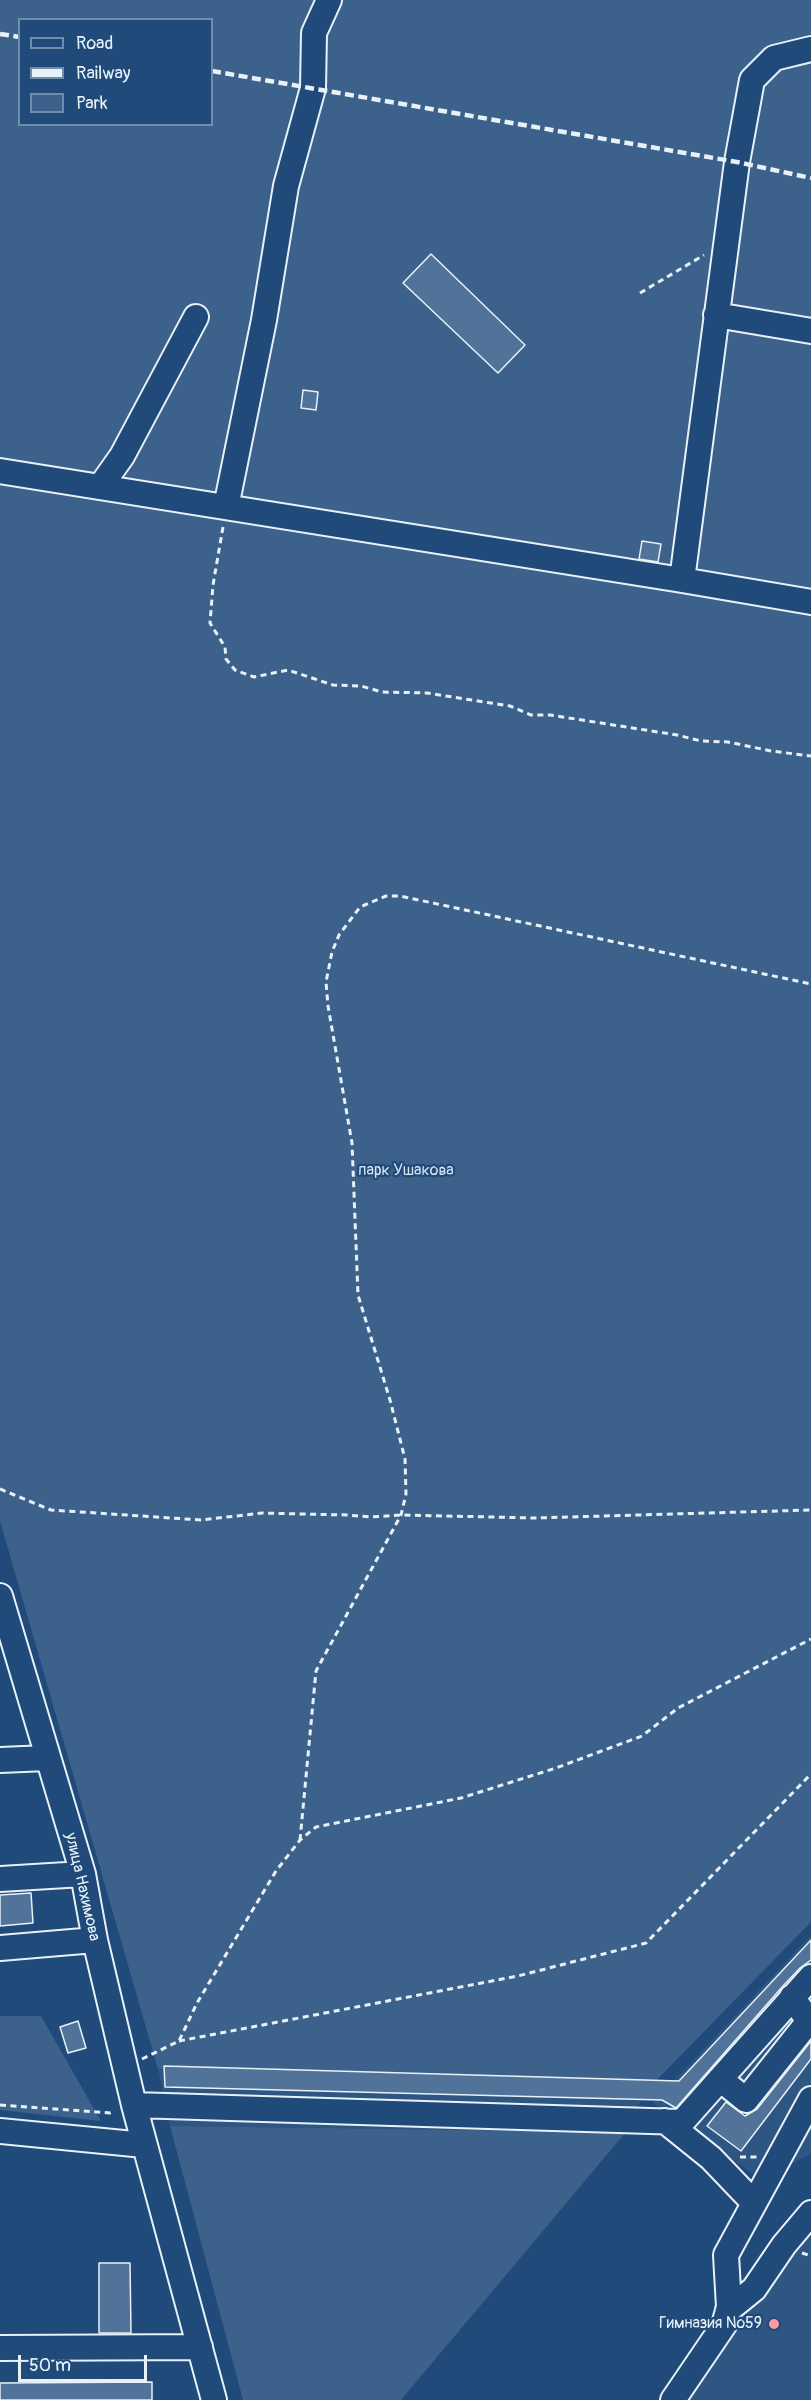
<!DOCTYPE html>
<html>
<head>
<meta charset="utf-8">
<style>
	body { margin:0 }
	#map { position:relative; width:811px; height:2400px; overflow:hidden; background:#1f4a7a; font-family:Pangolin,sans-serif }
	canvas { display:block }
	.legend { position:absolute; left:18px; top:18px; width:195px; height:108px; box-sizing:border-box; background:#1f4a7a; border:2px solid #6f8dac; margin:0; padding:8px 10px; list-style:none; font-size:18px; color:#e8f1f8 }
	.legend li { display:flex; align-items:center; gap:12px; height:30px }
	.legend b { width:30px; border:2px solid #6f8dac }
	.scale { position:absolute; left:18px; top:2355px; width:129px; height:27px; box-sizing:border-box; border:3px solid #e8f1f8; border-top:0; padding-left:8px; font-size:18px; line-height:21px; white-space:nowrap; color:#e8f1f8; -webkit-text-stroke:4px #1f4a7a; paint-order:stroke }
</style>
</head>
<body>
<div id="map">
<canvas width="811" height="2400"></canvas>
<ul class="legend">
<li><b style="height:8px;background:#1f4a7a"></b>Road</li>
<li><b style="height:8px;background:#e8f1f8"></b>Railway</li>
<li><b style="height:16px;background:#3c628c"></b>Park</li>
</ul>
<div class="scale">50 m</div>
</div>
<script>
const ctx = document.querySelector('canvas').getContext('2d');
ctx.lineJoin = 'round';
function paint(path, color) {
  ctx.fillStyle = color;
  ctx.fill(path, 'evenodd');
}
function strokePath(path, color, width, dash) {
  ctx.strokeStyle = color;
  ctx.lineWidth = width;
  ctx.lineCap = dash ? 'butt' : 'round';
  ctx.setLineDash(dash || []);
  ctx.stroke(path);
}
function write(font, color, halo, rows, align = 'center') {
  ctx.font = font + ' Pangolin,sans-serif';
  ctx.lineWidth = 4.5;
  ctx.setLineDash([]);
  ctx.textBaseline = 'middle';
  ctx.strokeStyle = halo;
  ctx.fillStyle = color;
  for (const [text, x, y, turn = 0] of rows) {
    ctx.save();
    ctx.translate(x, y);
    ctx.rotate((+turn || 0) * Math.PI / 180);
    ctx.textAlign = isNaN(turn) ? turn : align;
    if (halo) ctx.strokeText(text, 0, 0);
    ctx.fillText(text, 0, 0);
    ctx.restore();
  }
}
const built = new Path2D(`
	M811,1935v219l-50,25 -68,-46 -40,-30z
	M158,2069l488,22 -20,41 -456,-6z
	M811,2220v180h-129l108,-152z`);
const green = new Path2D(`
	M0,0h811v1922l-165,169 -488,-22 -158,-548zM20,20h192v104h-192z
	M0,2016h41l60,105 -101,-11z
	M170,2126l456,6 -225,268h-158z`);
const building = new Path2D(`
	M431,254l94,91 -27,28 -95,-90z
	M303,390l15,2 -2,18 -15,-2z
	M642,541l19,3 -3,18 -19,-3z
	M31,1893l2,30 -33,3v-31z
	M811,1940v20l-11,8 -17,18 -107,122 -14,-8 -497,-13 -1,-21 515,15z
	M78,2021l8,27 -18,5 -8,-26z
	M811,2041v18l-70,92 -34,-25 19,-24 19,14 12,-7z
	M99,2263h31l1,70h-32z
	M152,2382v18h-152v-17z`);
const path = new Path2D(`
	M640,293l64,-38
	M223,527l-10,58 -3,38 15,24 1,12 9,11 19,7 34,-7 45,15 28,1 21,6 45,1 83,13 21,9h19l127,20 24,6 27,1 43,9 40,5
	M0,1489l51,21 150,10 61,-7 85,2 24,2 30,-2 134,3 276,-8
	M300,1840l16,-169 85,-156 5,-21 -1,-35 -15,-59 -32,-105 -6,-152 -24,-137 -2,-24 6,-30 7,-17 21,-28 26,-11h14l411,88
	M179,2041l339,-65 128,-33 165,-169
	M142,2059l37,-18 18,-38 79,-132 24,-31 16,-13 145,-29 95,-30 86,-32 36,-28 133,-69
	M0,2105l110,8 4,-1
	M740,2157h17
	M802,2253l9,3`);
const minor = new Path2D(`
	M716,315l95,16
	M0,471l682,109 55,-418 15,-82 22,-22 37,-9
	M100,487l22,-31 74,-139
	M226,507l38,-187 22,-134 27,-98 1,-55 15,-33
	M682,580l129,22
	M0,1596l83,278 12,66 39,165 80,295
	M0,1760l47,-2
	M0,1879l83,-5
	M0,1948l95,-8
	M720,2079l26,21 63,-79 -17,-24
	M134,2105l548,17 129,-145
	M665,2121l46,37 43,45
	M0,2131l144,14
	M728,2310l26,-21 30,-44 27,-32
	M0,2348l200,-1
	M673,2400l51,-75 5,-18 -3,-52 85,-156`);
const rail = new Path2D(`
	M0,34l20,3
	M212,71l525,91 74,16`);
const markers = [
	[774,2324,6,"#ff9aa2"]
];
const parkNames = [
	["парк Ушакова",406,1171]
];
const streetNames = [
	["улица Нахимова",82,1887,77]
];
const poiNames = [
	["Гимназия №59",762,2324]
];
paint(built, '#2e5683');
paint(green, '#3c628c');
paint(building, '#517399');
strokePath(building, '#e8f1f8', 1.5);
strokePath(minor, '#e8f1f8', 28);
strokePath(path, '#e8f1f8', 3, [6, 4.5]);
strokePath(minor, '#1f4a7a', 24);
strokePath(rail, '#e8f1f8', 4.5, [9, 4.5]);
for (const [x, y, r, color] of markers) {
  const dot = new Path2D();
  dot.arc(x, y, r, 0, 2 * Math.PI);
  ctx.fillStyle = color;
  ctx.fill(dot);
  strokePath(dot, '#1f4a7a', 2);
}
write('16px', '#d7e3ed', '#1f4a7a', parkNames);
write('16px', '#e8f1f8', '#1f4a7a', streetNames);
write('16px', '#e8f1f8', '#1f4a7a', poiNames, 'right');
</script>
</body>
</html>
